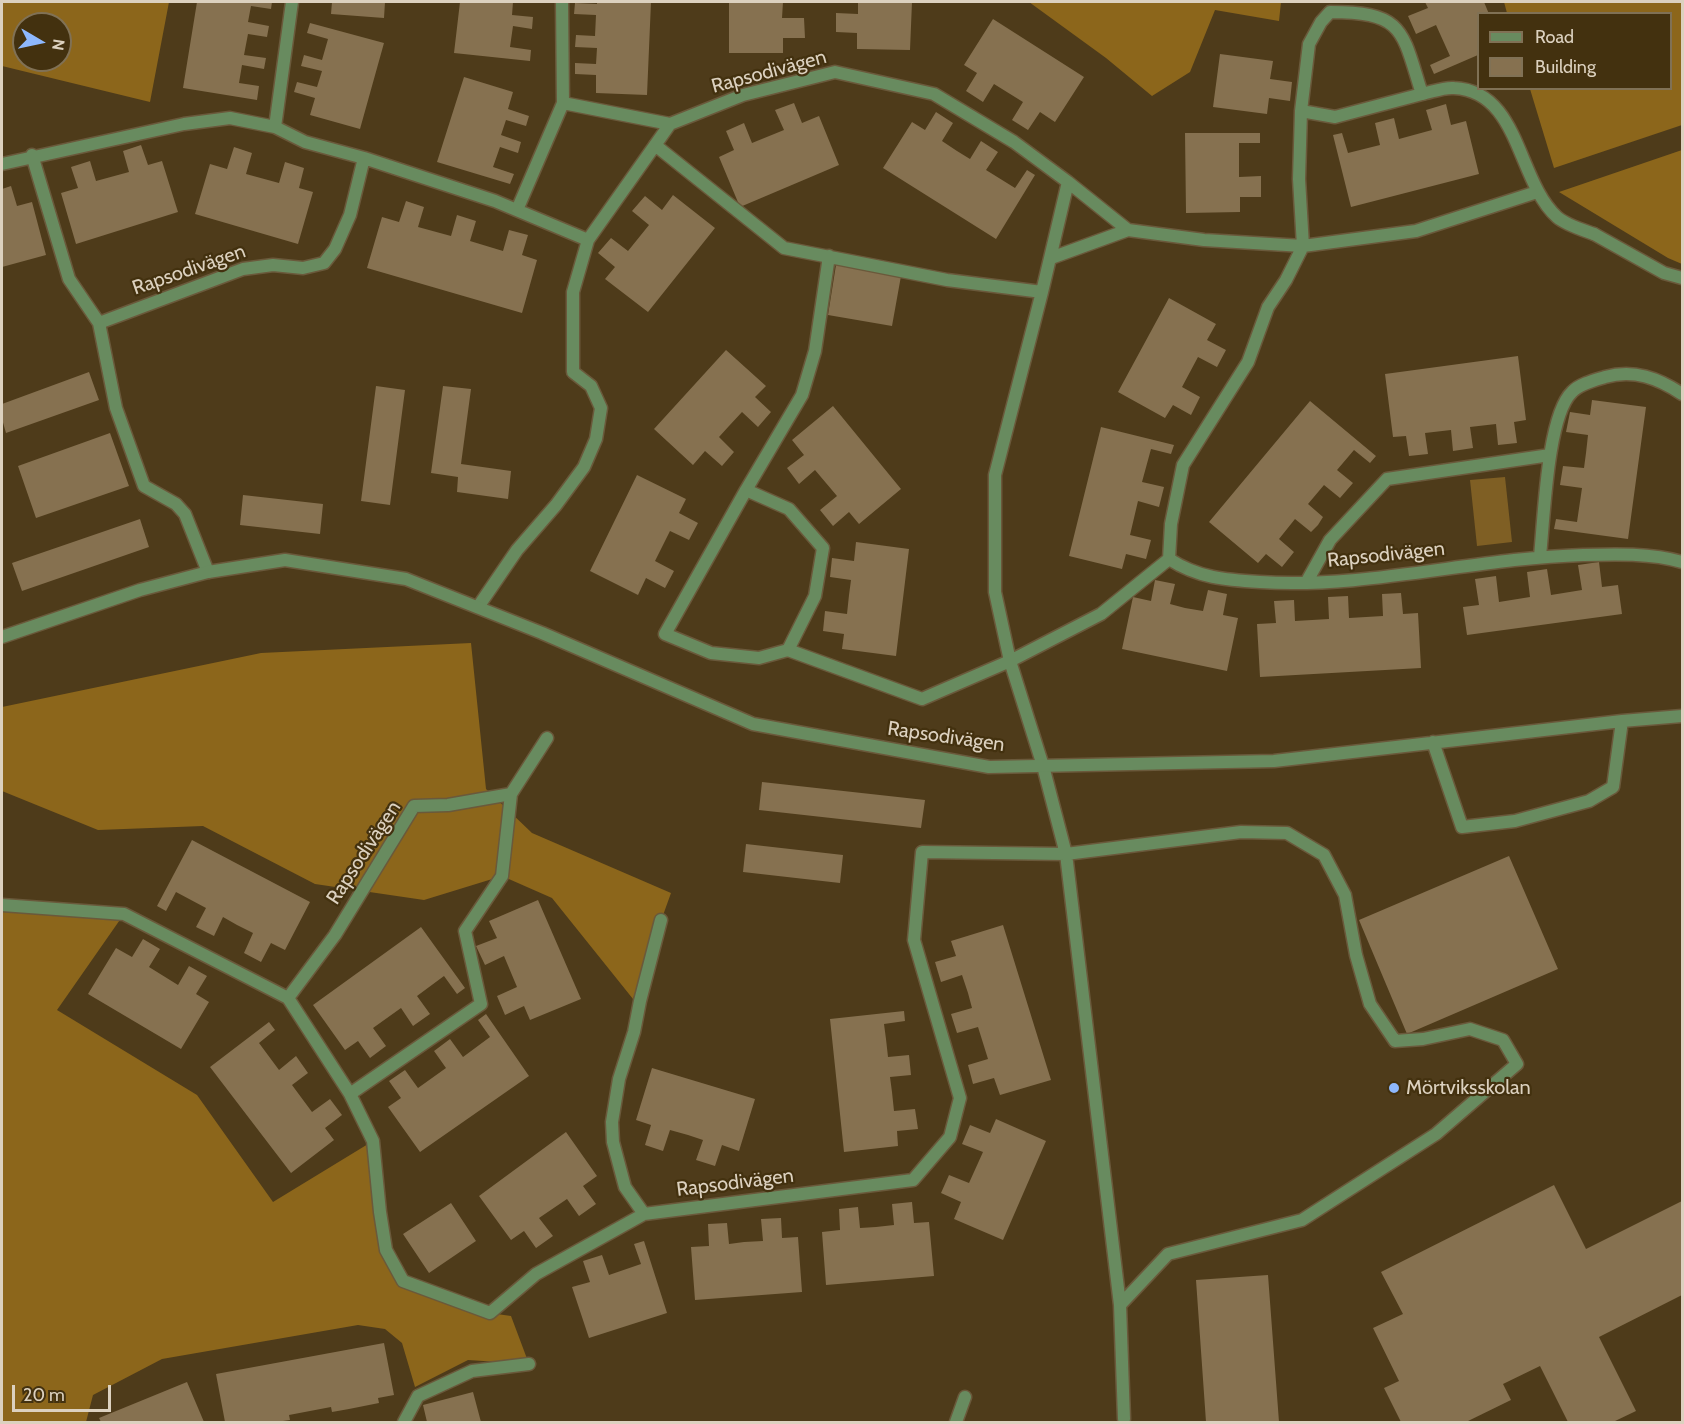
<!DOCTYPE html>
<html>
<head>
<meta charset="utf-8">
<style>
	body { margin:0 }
	#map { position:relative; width:1684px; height:1424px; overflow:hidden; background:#4e3b1a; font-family:Cabin,sans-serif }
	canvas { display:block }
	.frame { position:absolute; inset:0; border:3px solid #dcd1bf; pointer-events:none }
	.legend { position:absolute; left:1477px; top:12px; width:195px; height:78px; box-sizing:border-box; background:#43310f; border:2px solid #807155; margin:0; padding:8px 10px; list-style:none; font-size:18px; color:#dcd1bf }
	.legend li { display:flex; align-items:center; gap:12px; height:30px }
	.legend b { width:30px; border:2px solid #807155 }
	.north { position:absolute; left:12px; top:12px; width:60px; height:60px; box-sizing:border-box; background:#43310f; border:2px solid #807155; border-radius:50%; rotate:99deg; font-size:16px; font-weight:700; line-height:24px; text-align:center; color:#dcd1bf }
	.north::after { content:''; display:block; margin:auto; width:21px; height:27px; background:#8eb8fd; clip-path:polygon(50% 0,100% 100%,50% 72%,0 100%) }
	.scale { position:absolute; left:12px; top:1385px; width:99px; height:27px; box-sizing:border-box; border:3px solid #dcd1bf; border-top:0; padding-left:8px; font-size:18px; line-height:21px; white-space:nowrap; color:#dcd1bf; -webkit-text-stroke:4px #43310f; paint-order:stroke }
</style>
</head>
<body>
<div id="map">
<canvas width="1684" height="1424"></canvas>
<div class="frame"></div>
<ul class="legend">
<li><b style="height:8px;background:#688b5f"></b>Road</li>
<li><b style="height:16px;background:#867150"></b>Building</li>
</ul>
<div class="north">N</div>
<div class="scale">20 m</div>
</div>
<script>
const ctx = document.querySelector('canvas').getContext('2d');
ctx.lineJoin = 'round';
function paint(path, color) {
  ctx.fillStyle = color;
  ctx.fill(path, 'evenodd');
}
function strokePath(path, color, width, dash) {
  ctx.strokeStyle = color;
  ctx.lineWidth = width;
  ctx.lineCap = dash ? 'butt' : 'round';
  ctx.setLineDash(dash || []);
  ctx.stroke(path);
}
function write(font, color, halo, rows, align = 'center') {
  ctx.font = font + ' Cabin,sans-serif';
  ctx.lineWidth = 4.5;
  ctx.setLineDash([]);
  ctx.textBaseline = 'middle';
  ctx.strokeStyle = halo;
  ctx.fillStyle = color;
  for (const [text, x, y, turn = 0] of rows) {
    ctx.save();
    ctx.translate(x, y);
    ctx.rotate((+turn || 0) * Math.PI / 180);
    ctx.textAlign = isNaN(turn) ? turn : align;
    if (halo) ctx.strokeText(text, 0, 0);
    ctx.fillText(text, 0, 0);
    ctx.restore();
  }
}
const green = new Path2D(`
	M1505,477l7,65 -35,4 -7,-66z`);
const forest = new Path2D(`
	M2,2h167l-19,100 -148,-36zM24,24h36v36h-36z
	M1029,2h252l-2,19 -64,-11 -25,62 -38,24 -46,-38z
	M1504,2h178v123l-128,43 -24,-79 140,-1v-74l-163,-1z
	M1682,150v114l-14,-6 -109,-66z
	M471,643l15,146 46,44 139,60 -38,106 -81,-101 -50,-22 -78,24 -109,-16 -112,-58 -105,4 -96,-39v-84l259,-54z
	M2,905l122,9 -67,96 140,85 76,107 100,-61 13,109 17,30 87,33 21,3 18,48 -61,-4 -53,27 -13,-44 -17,-14 -27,-4 -196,34 -69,36 -7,27h-84z`);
const building = new Path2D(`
	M197,2h75l-1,7 -20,-3 -3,16 21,4 -2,11 -19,-3 -4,21 22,3 -2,11 -22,-4 -3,18 20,3 -2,14 -74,-12z
	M332,2h53l-1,16 -53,-4z
	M460,2h53l-1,13 21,2 -1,12 -19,-3 -3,21 21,3 -1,11 -76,-8z
	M597,2h54l-4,93 -51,-2v-18l-21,-1v-11l21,1 1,-16 -22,-1 1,-12 19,1 1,-21 -22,-1 1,-11 22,1z
	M729,2h54l-1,16h22l1,20h-22v15h-54z
	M858,2h54l-2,48 -53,-1v-16l-21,-1v-19l22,1z
	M1425,2h59l5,12h-11v41l-44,19 -4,-9 20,-9 -14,-31 -20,9 -8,-18 20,-8z
	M993,19l91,58 -29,45 -15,-10 -12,18 -16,-10 11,-18 -29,-18 -11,18 -17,-11 11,-18 -13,-8z
	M310,23l74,20 -24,86 -50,-14 5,-17 -21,-6 3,-10 20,5 5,-16 -21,-5 3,-11 18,5 6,-21 -21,-6z
	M1220,54l53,7 -3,18 22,3 -2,19 -21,-3 -2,16 -54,-7z
	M464,77l49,15 -5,17 21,7 -3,10 -20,-6 -5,15 20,7 -3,11 -18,-6 -7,20 21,7 -4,10 -73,-22z
	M794,103l8,20 17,-7 20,49 -99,42 -21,-50 15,-7 -8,-19 18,-8 8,20 32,-13 -9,-20z
	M1446,104l5,21 15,-4 13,53 -128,33 -18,-72 9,-2 6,20 32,-8 -5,-22 19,-5 5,21 33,-9 -6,-20z
	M936,112l17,11 -11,18 15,10 13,8 11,-18 17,11 -12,18 29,18 12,-18 8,5 -39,64 -113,-71 29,-46 13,8z
	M1185,133h75v10h-21v34l22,-1v21h-21v15l-54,1z
	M141,145l7,20 14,-4 16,51 -102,32 -15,-51 17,-5 -7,-21 19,-6 6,20 33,-9 -6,-21z
	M234,147l18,6 -6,21 33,9 6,-21 19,6 -5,20 14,4 -15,52 -103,-30 15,-50 17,5z
	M11,186l6,20 15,-4 14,53 -44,12v-78z
	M673,195l42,33 -67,84 -43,-33 10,-12 -17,-14 13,-15 17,13 21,-26 -17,-14 13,-15 17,14z
	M406,201l18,6 -6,20 33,9 6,-21 19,6 -6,20 33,10 6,-21 19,5 -6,20 15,5 -15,53 -155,-45 15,-51 17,5z
	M836,265l65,11 -9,50 -64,-11z
	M1169,298l47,26 -9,16 19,10 -9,17 -19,-10 -16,30 18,10 -9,18 -18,-10 -8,13 -47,-26z
	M726,350l40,36 -11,11 16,15 -13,15 -16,-15 -13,14 -10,11 15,15 -12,14 -17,-15 -12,14 -39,-36z
	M1518,356l8,64 -12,2 3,21 -19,2 -2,-21 -26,3 3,21 -20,3 -2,-21 -26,3 3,21 -19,2 -3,-20 -13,1 -8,-63z
	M89,372l10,28 -93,33 -4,-14v-15z
	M376,386l29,4 -15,115 -29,-4z
	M443,386l28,3 -10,75 50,7 -3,28 -51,-7 1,-15 -27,-4z
	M1592,400l54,7 -18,132 -74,-10 2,-10 21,3 5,-34 -22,-3 3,-19 21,2 2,-15 2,-18 -22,-3 4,-20 20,3z
	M1310,401l66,55 -6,7 -16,-13 -17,20 16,13 -13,15 -16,-13 -16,19 15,13 -5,8 -7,7 -16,-13 -16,20 15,13 -12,15 -16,-13 -8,9 -49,-41z
	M833,406l68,83 -42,35 -10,-12 -16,14 -13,-16 17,-14 -22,-26 -16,14 -12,-16 17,-13 -12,-15z
	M1101,427l73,18 -3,9 -20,-5 -9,33 22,5 -5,20 -21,-6 -8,34 21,5 -5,19 -20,-5 -4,15 -53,-13z
	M110,433l19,53 -93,32 -18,-52z
	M637,475l49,24 -7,14 19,10 -9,17 -19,-9 -15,30 19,10 -9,17 -19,-10 -8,17 -48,-24z
	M243,495l80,9 -3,30 -80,-9z
	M140,519l9,28 -127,44 -10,-28z
	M856,542l53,7 -13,107 -54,-7 2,-15 -21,-3 2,-20 22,3 2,-19 2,-15 -21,-3 2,-19 22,3z
	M1599,562l3,25 16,-2 4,29 -155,21 -4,-28 16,-2 -4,-26 21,-3 3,26 31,-5 -3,-25 20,-3 4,26 31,-5 -4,-25z
	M1155,580l20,4 -5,20 15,4 18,3 5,-21 19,4 -4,21 15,3 -11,53 -105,-22 11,-52 18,4z
	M1401,593l2,21 15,-1 3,55 -161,9 -3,-53 19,-1 -2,-22 20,-1 1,21 34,-2 -1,-22 20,-1 1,22 34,-2 -1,-22z
	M762,782l163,18 -4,28 -162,-18z
	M192,840l118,62 -25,48 -14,-7 -10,19 -17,-9 9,-20 -16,-8 -14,-8 -9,19 -18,-9 10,-19 -30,-16 -10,19 -9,-5z
	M746,844l97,11 -3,28 -97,-11z
	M1509,856l49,113 -151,65 -48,-114z
	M538,900l43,99 -51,21 -6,-14 -19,9 -8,-19 20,-9 -13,-31 -19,9 -9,-19 21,-8 -8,-17z
	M1003,925l48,155 -51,15 -6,-17 -21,6 -5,-19 20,-6 -10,-32 -21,6 -6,-19 21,-6 -4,-15 -6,-18 -21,7 -6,-20 21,-6 -5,-15z
	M421,927l44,61 -8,6 -13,-18 -27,20 13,18 -17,12 -12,-18 -28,20 13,18 -16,12 -12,-17 -13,9 -32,-45z
	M143,939l17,10 -11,18 29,18 11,-19 18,10 -11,18 13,8 -28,47 -93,-55 28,-46 16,9z
	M904,1011l1,10 -21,3 2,15 2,18 21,-2 2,20 -21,2 2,15 2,19 21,-2 3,20 -21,2 1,15 -54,6 -14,-133z
	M486,1014l43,62 -109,76 -32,-45 13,-9 -12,-17 16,-11 13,18 28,-20 -12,-17 16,-12 13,18 27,-20 -12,-17z
	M269,1022l6,8 -16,13 20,27 17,-14 12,17 -16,12 20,27 18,-13 12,16 -17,13 9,12 -43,33 -81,-106z
	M652,1068l103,31 -16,52 -17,-6 -7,21 -19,-6 7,-20 -15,-5 -18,-5 -7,21 -18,-6 6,-20 -15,-5z
	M996,1119l50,22 -43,99 -49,-21 7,-17 -20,-9 8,-18 20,8 14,-31 -21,-8 8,-19 20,8z
	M566,1132l31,44 -14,10 13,18 -17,12 -12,-17 -28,19 14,18 -17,12 -12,-17 -13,9 -32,-44z
	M1554,1185l32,64 96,-48v94l-83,42 37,74 -23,11h-45l-28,-56 -37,18 8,16 -45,22h-65l-17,-34 15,-7 -26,-53 30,-14 -22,-42z
	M912,1202l2,21 15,-1 5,54 -108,9 -4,-53 18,-2 -1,-21 19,-2 2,21 16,-1 18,-2 -2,-21z
	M451,1203l25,38 -47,32 -26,-39z
	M781,1218l1,20 16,-1 4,55 -107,8 -4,-53 18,-1 -1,-22 19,-1 2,21 15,-2 19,-1 -2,-22z
	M644,1241l23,72 -78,25 -17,-51 18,-5 -7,-21 19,-6 7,20 32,-11 -7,-20z
	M1268,1275l11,147h-73l-10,-142z
	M384,1343l10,52 -16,3 1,5 -30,6 -17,3 -1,-5 -42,8 1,5 -14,2h-51l-9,-48z
	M187,1382l17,40h-103l-2,-4z
	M473,1392l8,30h-54l-4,-17z`);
const service = new Path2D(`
	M1422,94c10,-2 22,-7 32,-6 66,3 63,93 103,129 9,8 26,13 37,17
	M563,103l107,21
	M1301,111l34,6 87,-23c-20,-63 -17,-82 -92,-82l-9,10 -12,22 -8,67 -2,68 4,67 -17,34 -18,27 -20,55 -65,103 -12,59 -2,35c29,19 57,21 91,23 108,7 215,-24 323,-27 32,-1 68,-2 99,7
	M275,127l17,-125
	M655,145l129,103 163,32 95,12
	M32,155l37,124 30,44 17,85 28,78 32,18 9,10 23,58
	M2,164l182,-40 46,-6 45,9 30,15 59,16 131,43 93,39
	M1068,182l60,48
	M517,210l46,-107 -1,-101
	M1051,258l77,-28 76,10 99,6 113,-15 121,-39
	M99,323l144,-54 30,-4 30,3 21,-5 11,-14 15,-34 14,-57
	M746,490l56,-95 13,-44 14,-95
	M1540,556c4,-37 7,-140 32,-164 7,-8 23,-12 33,-15 29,-8 53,1 77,17
	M1306,583l24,-43 57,-61 163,-24
	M478,607l39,-57 39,-45 28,-38 12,-28 5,-31 -10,-22 -18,-14v-80l15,-52 82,-116 73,-29 92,-23 99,22 80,48 54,40 -26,110 -47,183v117l15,69 33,105 23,88 54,451 4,114
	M788,650l-29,8 -48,-5 -46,-19 81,-144 43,19 34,39 -8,48 -27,54 134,49 88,-38 91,-47 68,-55
	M547,738l-36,56 -9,82 -37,55 16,73 -131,90 23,47 7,71 6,38 17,31 87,32 46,-39 108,-60 269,-34 37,-43 10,-39 -46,-158 8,-88 144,2 175,-22 46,1 37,22 21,40 11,60 14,49 25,37 28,-2 47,-10 33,11 14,24 -81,70 -134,86 -134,34 -48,51
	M2,905l122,9 164,84
	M350,1094l-62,-96 47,-63 79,-129 34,-1 63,-11
	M644,1214l-19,-27 -12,-45 -1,-20 7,-43 15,-47 6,-31 21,-81
	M404,1422l14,-26 54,-25 57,-7
	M956,1422l9,-25`);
const minor = new Path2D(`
	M1594,234l70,39 18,5
	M2,637l138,-47 68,-18 77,-12 121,19 136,54 211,91 236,43 285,-6 348,-40 60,-5
	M1433,742l29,85 53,-6 74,-20 24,-14 9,-66`);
const markers = [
	[1394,1088,6,"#8eb8fd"]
];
const streetNames = [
	["Rapsodivägen",769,72,-15],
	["Rapsodivägen",189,270,-19],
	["Rapsodivägen",1386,555,-6],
	["Rapsodivägen",946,737,8],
	["Rapsodivägen",364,853,-57],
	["Rapsodivägen",735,1183,-7]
];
const poiNames = [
	["Mörtviksskolan",1406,1088]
];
paint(green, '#7f5f24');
paint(forest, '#8c661b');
paint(building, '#867150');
strokePath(service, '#6a593b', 15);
strokePath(minor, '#6a593b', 15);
strokePath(service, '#688b5f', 12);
strokePath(minor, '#688b5f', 12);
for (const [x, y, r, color] of markers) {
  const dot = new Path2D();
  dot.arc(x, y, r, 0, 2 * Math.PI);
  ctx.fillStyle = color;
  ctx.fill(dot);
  strokePath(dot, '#43310f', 2);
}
write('20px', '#dcd1bf', '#43310f', streetNames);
write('20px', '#dcd1bf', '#43310f', poiNames, 'left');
</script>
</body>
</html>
